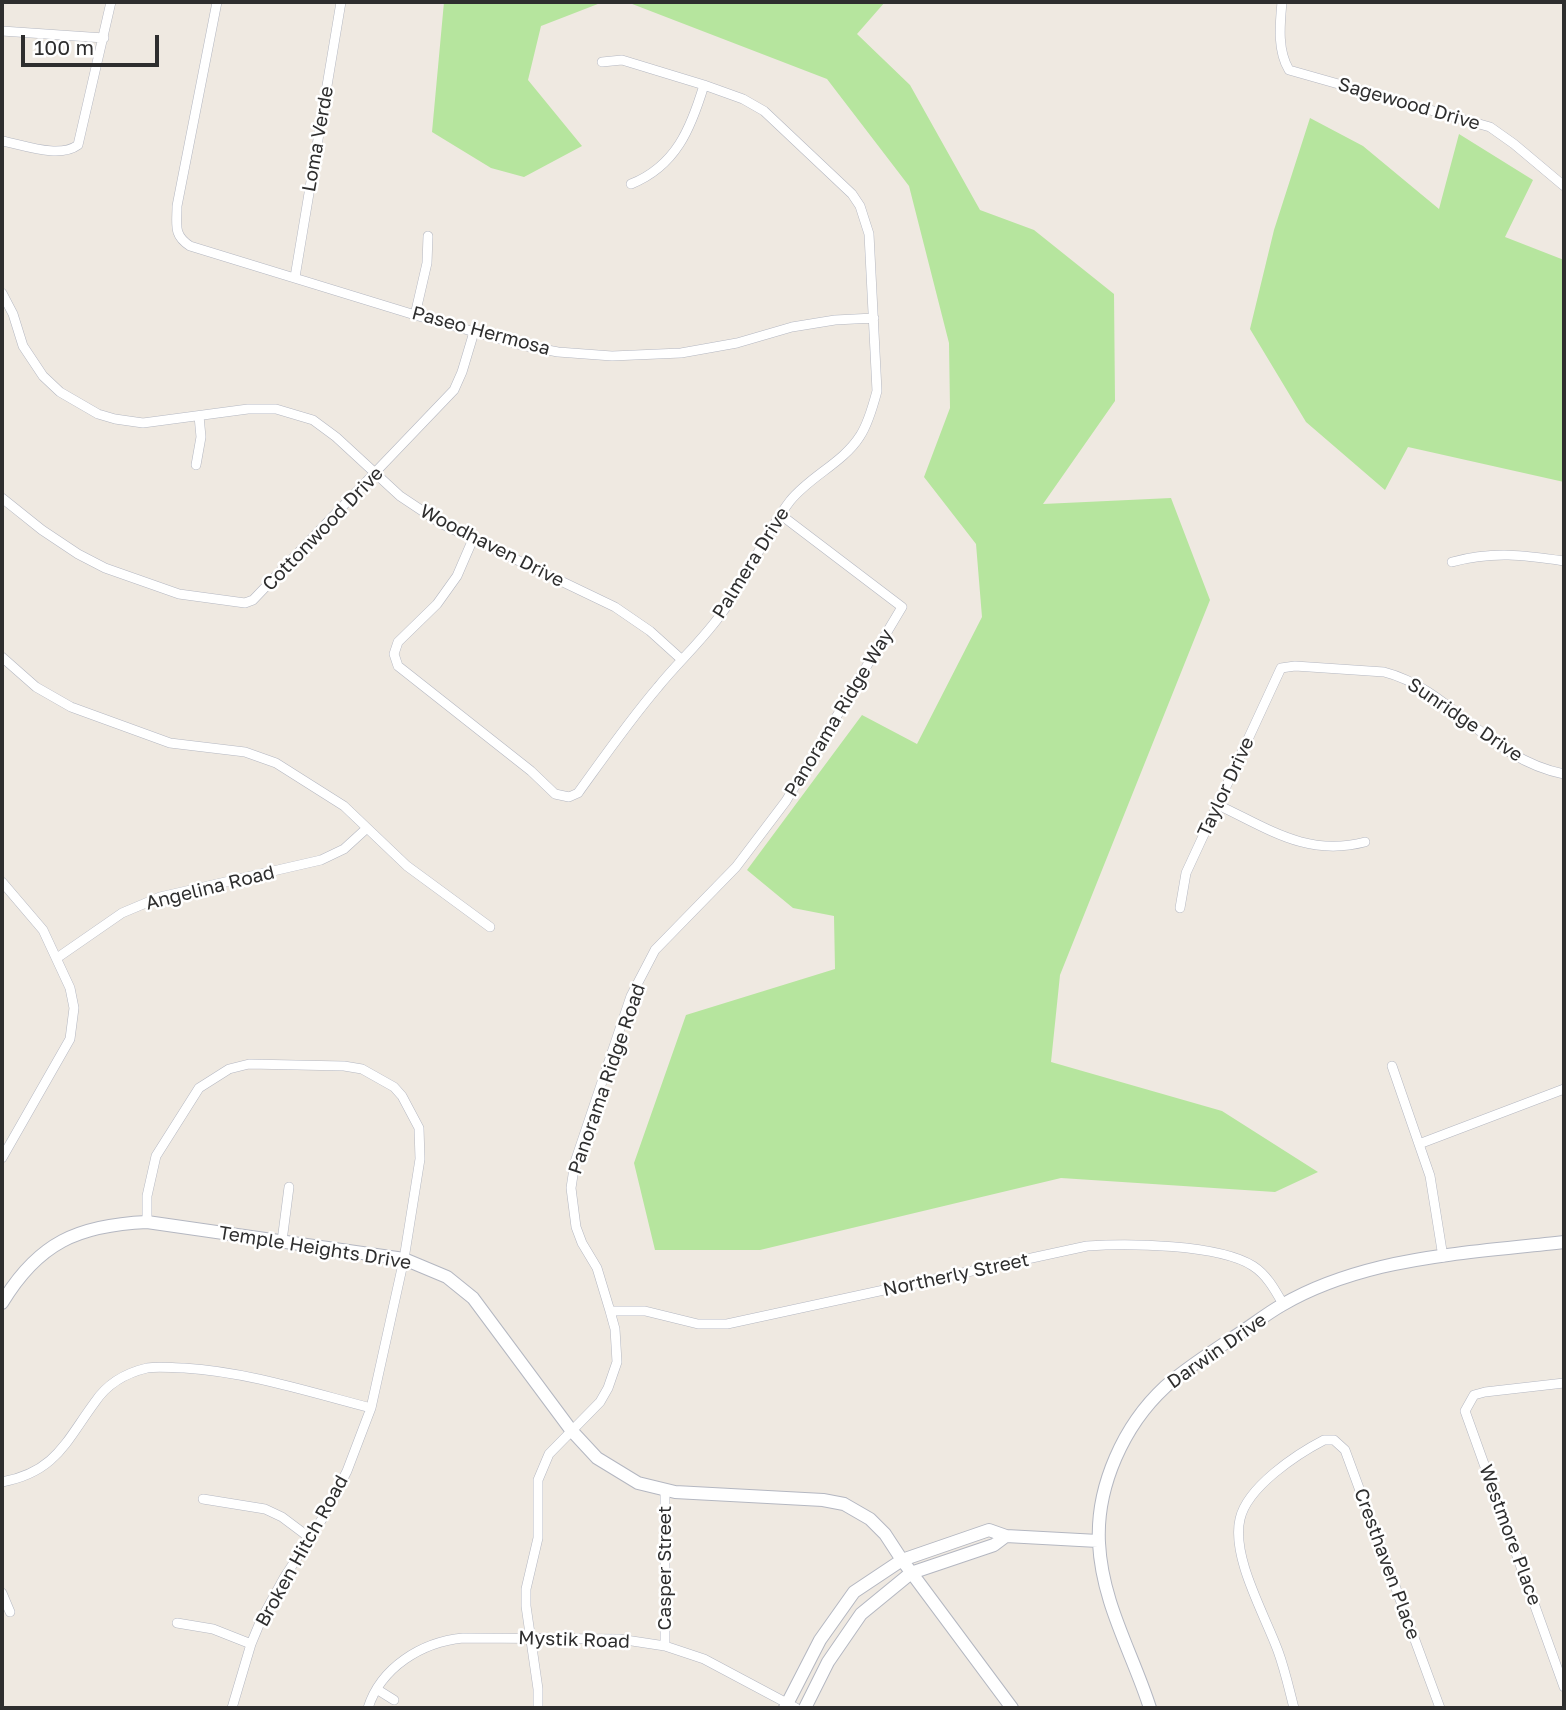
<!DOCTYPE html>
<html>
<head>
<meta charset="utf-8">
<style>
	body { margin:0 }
	#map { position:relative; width:1566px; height:1710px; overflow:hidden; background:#efe9e1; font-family:"Golos Text",sans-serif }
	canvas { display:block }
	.frame { position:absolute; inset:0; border:4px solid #2e2e2e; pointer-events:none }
	.scale { position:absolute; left:21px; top:35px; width:138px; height:32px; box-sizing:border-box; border:4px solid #2e2e2e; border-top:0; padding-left:9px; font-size:21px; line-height:24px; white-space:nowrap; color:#2e2e2e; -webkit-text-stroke:5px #fff; paint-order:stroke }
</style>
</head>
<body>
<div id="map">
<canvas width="1566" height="1710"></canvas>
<div class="frame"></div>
<div class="scale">100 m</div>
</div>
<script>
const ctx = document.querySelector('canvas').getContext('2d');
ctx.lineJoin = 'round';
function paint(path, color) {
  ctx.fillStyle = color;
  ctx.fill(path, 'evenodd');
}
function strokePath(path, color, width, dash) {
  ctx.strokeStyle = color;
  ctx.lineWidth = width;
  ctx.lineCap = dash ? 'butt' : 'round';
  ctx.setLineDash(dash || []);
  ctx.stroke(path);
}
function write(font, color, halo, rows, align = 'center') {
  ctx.font = font + ' "Golos Text",sans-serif';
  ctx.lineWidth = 5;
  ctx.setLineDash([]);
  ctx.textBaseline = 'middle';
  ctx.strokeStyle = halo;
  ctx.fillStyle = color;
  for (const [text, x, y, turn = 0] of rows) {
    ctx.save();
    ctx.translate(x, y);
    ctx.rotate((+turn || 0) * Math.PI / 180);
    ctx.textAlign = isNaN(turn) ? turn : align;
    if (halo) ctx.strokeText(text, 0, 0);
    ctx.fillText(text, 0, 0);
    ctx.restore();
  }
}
const green = new Path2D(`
	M444,2h159l-62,24 -13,54 54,66 -58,31 -33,-9 -59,-36z
	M627,2h258l-28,32 53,51 70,125 54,20 80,64 1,107 -72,103 128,-6 39,102 -150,375 -9,87 171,49 96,61 -43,20 -214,-14 -301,72h-105l-21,-87 52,-148 149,-46 -1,-53 -41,-8 -46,-38 115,-155 55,29 65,-127 -6,-73 -52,-67 26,-69 -1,-65 -40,-157 -82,-107z
	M1310,118l53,28 76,63 20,-75 74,46 -28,57 59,23v222l-156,-35 -23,43 -79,-68 -56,-93 24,-99z`);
const street = new Path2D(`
	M217,2l-40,204c0,19 -4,29 13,40l225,69 106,30 37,7 54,4 69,-3 56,-10 55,-16 43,-7 39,-2
	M1282,2c-2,22 -5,48 7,68l201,57 24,17 50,42
	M2,31l102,7
	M2,141c22,4 57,18 76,4l33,-143
	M631,184c45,-18 60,-56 73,-99
	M295,277l46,-275
	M2,293l11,21 10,32 20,30 17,16 38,22 17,5 28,4 105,-14h28l37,11 23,17 64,59 42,28 173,83 35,24 31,28
	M415,315l12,-52 1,-27
	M196,465l5,-28 -2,-21
	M2,498l40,32 36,24 27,14 74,26 66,9 8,-3 201,-210 8,-18 12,-40
	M473,539l-16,37 -20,28 -39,38 -4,12 4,12 133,105 24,23 14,3 9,-4c26,-36 51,-72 80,-106 21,-26 47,-49 66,-77 25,-35 40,-75 66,-109 20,-25 53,-38 70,-65 8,-12 13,-30 17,-45l-8,-157 -9,-28 -8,-12 -88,-83 -21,-12 -39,-14 -82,-25 -20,2
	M1452,562c41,-11 72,-7 112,-1
	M2,657l34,30 35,20 99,36 75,9 31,11 68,43 63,60 83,61
	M1218,805c51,24 89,52 147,37
	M2,882l41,48 27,58 4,20 -4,31 -68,119
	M1180,908l6,-35 95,-205 14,-2 89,6c67,17 104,87 180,102
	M57,958l65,-45 38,-16 161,-37 23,-11 23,-21
	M1392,1066l38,110 13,81
	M1419,1144l145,-55
	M147,1222v-26l9,-40 43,-68 30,-19 20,-5 95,2 18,3 32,18 8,9 17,32 1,31 -16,100 -33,149 -24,63 -23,45 -40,62 -23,42 -10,24 -19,64
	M282,1241l7,-54
	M610,1311h35l53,13h29l360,-78c40,-3 132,-2 166,20 14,9 22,24 30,38
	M1564,1383l-79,9 -11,3 -9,16 99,276
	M2,1482c54,-10 64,-41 93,-80 12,-18 31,-29 52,-34 12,-2 25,0 37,0 64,4 125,24 187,40
	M665,1490v156
	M203,1499l62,10 17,8 28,21
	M2,1593l8,19
	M177,1623l36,6 38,15
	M378,1690l16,10
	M368,1708c13,-41 54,-66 95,-70l156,1 46,7 39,13 92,49
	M538,1708v-19l-12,-83v-17l12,-51v-58l11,-26 51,-52 8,-14 9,-26 -2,-33 -5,-18 -13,-43 -15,-25 -6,-16 -5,-39 4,-26 56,-166 24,-46 81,-83 50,-66 116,-194 -121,-92
	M1294,1708c-5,-19 -9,-38 -16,-57 -13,-36 -47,-94 -38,-132 7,-32 57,-65 84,-79h10l11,10 95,258`);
const secondary = new Path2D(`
	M2,1303c36,-60 76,-78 145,-81l257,37 43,18 26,21 98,132 26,28 41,25 37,9 148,8 21,4 26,15 15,15 17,26 110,148
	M785,1708l35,-68 34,-48 48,-32 87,-30 17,6 92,5
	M805,1708l23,-46 33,-48 50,-41 83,-28 12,-9
	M1150,1708c-18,-56 -48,-105 -51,-165 -3,-57 25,-118 66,-156 21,-19 46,-34 69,-50 16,-10 32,-23 48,-32 29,-17 66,-30 99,-38 59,-14 123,-18 183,-25`);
const streetNames = [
	["Sagewood Drive",1409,104,16],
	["Loma Verde",318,139,-80],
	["Paseo Hermosa",481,331,15],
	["Cottonwood Drive",323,529,-46],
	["Woodhaven Drive",492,546,27],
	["Palmera Drive",751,563,-58],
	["Panorama Ridge Way",839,713,-59],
	["Sunridge Drive",1465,720,34],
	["Taylor Drive",1226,787,-65],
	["Angelina Road",210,888,-14],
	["Panorama Ridge Road",607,1079,-71],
	["Temple Heights Drive",315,1248,9],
	["Northerly Street",956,1275,-12],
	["Darwin Drive",1217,1351,-35],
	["Westmore Place",1510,1535,70],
	["Broken Hitch Road",302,1551,-61],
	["Cresthaven Place",1387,1564,70],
	["Casper Street",665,1568,-90],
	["Mystik Road",574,1640,2]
];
paint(green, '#b6e59e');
strokePath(street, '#b4b7c1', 10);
strokePath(secondary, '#b4b7c1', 14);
strokePath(street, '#fff', 9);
strokePath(secondary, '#fff', 12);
write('19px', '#2e2e2e', '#fff', streetNames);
</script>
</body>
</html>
